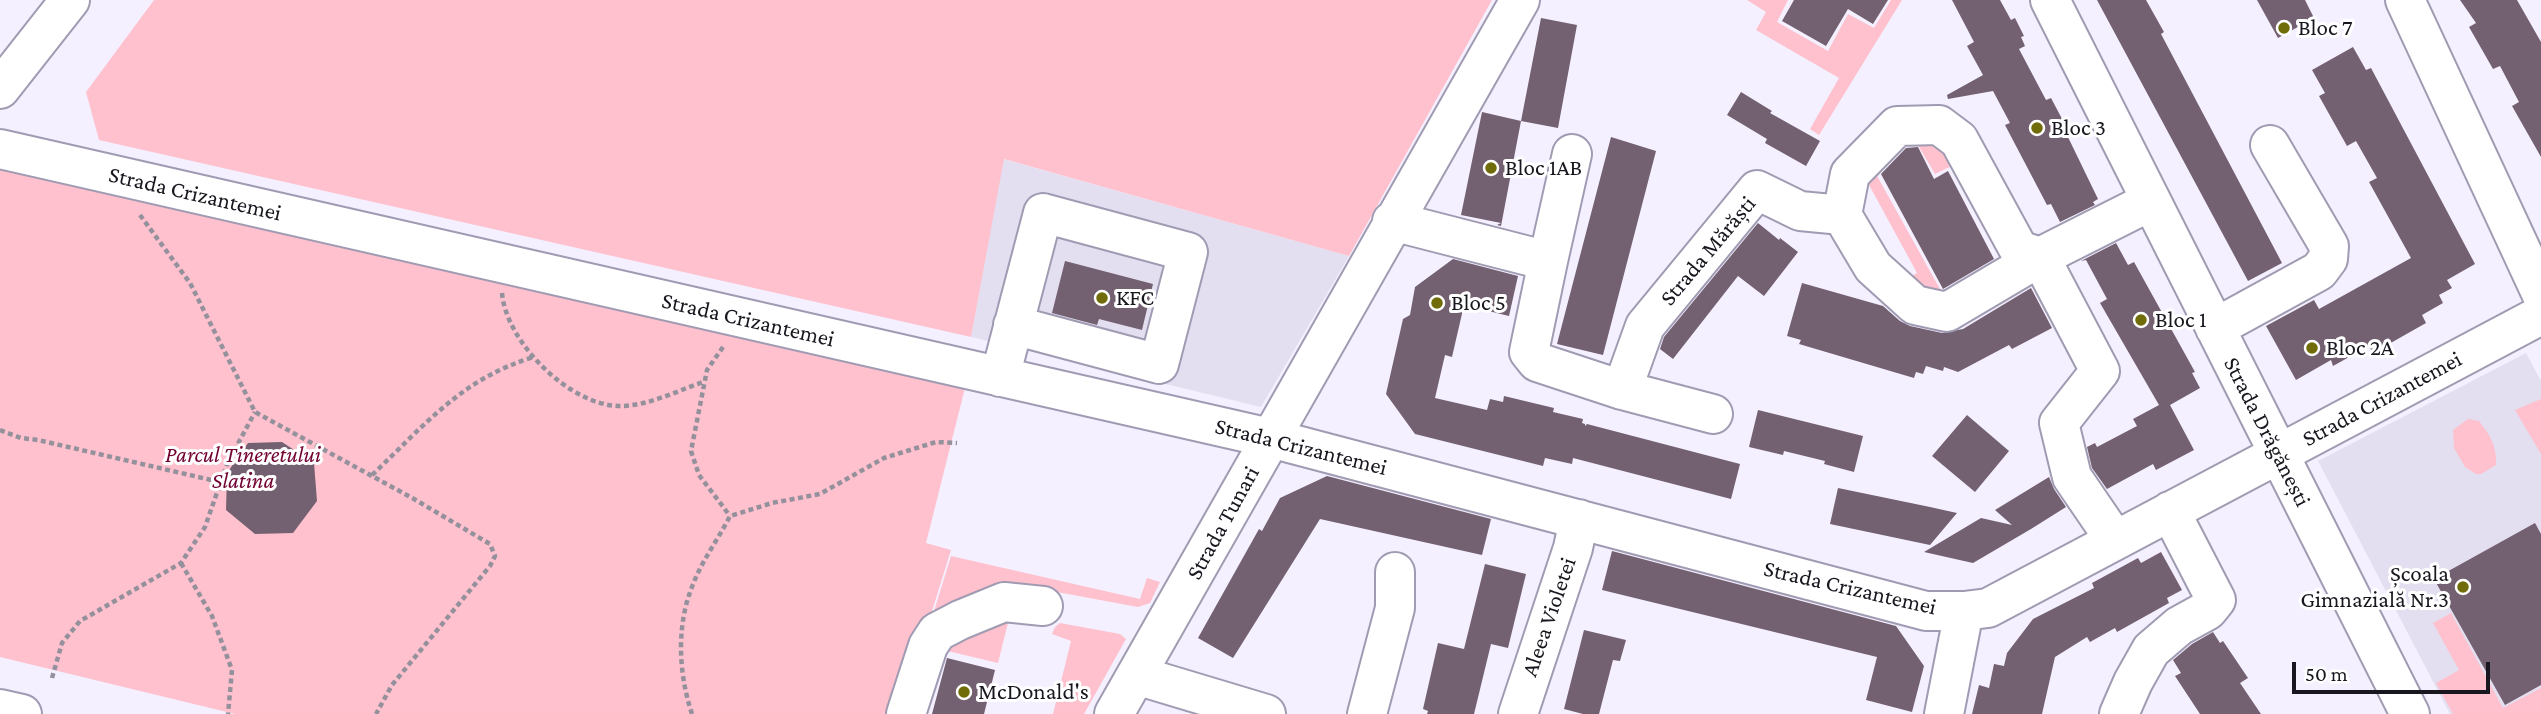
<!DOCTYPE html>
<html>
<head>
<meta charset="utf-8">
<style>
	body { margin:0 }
	#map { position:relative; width:2541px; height:714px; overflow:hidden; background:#f4f0ff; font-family:"Crimson Pro",serif }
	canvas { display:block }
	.scale { position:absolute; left:2292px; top:662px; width:198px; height:32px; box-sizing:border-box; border:4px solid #18161e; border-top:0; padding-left:9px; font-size:21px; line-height:24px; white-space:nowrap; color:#18161e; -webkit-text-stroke:5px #fff; paint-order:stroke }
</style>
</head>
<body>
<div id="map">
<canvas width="2541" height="714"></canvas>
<div class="scale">50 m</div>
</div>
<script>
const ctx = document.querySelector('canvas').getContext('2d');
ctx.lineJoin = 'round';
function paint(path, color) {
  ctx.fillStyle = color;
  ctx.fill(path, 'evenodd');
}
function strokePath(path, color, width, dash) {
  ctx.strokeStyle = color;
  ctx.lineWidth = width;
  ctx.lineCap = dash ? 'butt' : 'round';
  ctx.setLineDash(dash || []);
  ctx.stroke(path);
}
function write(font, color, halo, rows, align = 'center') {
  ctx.font = font + ' "Crimson Pro",serif';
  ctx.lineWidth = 6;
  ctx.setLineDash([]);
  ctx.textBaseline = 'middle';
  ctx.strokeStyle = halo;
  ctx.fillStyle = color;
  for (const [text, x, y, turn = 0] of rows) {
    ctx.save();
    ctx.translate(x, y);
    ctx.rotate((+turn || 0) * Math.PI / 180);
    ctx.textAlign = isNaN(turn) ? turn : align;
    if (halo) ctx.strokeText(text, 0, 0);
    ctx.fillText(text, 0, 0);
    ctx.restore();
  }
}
const built = new Path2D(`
	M1003,159l346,97 -88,151 -290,-70z
	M2526,353l15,28v333h-91l-132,-253z`);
const green = new Path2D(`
	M154,0h1338l-143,256 -345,-97 -33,178 -872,-197 -13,-48z
	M1747,0h41l-11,22 51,29 20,-37 26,14 17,-28h11l-83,135 -9,-6 29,-51 -83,-48 10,-18z
	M1929,133l35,27 -29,14 -20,-34z
	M1871,165l70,126 -4,3 -31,-14 11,-7 -49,-90z
	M0,166l966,218 -40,159 25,7 -51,164h-665l-235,-57z
	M2541,399v55l-26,-44z
	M2468,419l11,2c11,14 18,25 17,44l-15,9h-5l-11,-7 -11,-19 -1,-18z
	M951,556l189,43 7,-21 13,4 -10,21 -12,4 -119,-22 -92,49z
	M2451,613l52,95 38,-20v26h-88l-17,-31 23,-13 -26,-47z
	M1009,619l-11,44 -63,-15z
	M1060,623l60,11 6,5 -42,75h-31l18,-73 -19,-7 3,-7z`);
const building = new Path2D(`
	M1794,0h94l-15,24 -25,-15 -22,37 -44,-25z
	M1952,0h48l11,20 4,-2 9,18 -3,1 4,9 -6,3 27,51 5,-2 18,34 -3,1 32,66 -5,3 2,3 -35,17 -9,-18 -4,1 -42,-80 5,-2 -17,-32 -45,8 -1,-4 36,-20 -16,-29 7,-4z
	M2097,0h49l18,32 -3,2 121,229 -34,18z
	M2257,0h48l9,18 -36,20z
	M2460,0h57l24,42v115l-29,-51 7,-4 -19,-36 -7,3 -24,-42 7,-4z
	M1541,18l36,7 -19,103 -37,-7z
	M2353,47l13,23 5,-2 104,196 -28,16 5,8 -13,7 4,8 -21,12 4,8 -53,30 -4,-7 -36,20 -2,-6 -35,20 -30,-54 48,-26 5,9 92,-51 -42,-76 8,-4 -21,-37 -9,5 -28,-50 6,-3 -13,-23z
	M1741,92l31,19 -2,2 50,28 -14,25 -41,-23 2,-4 -40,-24z
	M1482,112l39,9 -20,105 -4,-1 4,-2 -40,-8z
	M1611,137l45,14 -53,204 -46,-11z
	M1918,147l16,32 14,-8 46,88 -51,30 -62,-115 25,-26z
	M1758,223l21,17 1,-2 18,14 -34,44 -26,-20 -65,83 -13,-10 4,-12z
	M2116,243l12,22 6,-3 61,110 -3,1 8,15 -30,17 24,45 -38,20 -3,-6 -46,25 -15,-21 -5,-21 8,-4 2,4 40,-21 -4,-7 26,-14 -59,-102 7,-4 -21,-39 -5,1z
	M1453,259l65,17 -9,40 -45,-11 -12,52 -7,-2 -10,43 52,12 3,-11 13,3 1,-6 50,12 -1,4 30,7 -1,4 3,1v2l2,-2 153,40 -9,35 -158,-41 -1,6 -27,-6 -2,8 -128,-32 -29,-40 17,-75 7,-4 5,-28z
	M1065,261l88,23 -11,46 -43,-11 -2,6 -45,-12z
	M1802,283l81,23 17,15 10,5 32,7 21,-4 68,-41 21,40 -40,21 -3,-4 -51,27 -14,-5 -1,4 -17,-5 -3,8 -7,-2 -2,6 -115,-34 2,-4 -14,-4z
	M1758,410l105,26 -9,36 -30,-8 1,-3 -41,-10 -1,4 -34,-8z
	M1967,415l42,36 -34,41 -43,-36z
	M282,442l32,21 3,38 -24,32 -38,1 -29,-24 1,-37 21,-30z
	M1327,476l164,43 -9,36 -162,-36 -87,139 -35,-20 61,-109 3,2 18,-33z
	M2049,477l5,12 12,18 -35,22 -58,34 -49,-11 57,-34 31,7 -17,-15z
	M1838,488l92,19 27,6 -27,32 -100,-21z
	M2535,523l6,11v151l-36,20 -71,-126z
	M1612,551l284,75 28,40 -12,46 -46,-12 11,-43 -275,-67z
	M2161,552l21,38 -15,8 2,5 -52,29 -2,-4 -25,14 -3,-5 -32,20 -13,57h-70l7,-29 10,3 5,-24 10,2 3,-13 26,-34 61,-31 -2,-5 46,-25 3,5z
	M1485,564l41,10 -18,74 -17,-4 -17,70h-47l1,-3 -5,-2 15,-66 26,6z
	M1584,630l42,10 -6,21 -7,-1 -14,54h-16l-19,-5z
	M2213,632l7,11 3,-2 25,37 -8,5 21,31h-61l-25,-38 6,-3 -8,-13 19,-16z
	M947,658l48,12 -11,44h-52z`);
const path = new Path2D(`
	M140,215l50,68 65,129 159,87 76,45 5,12 -5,10 -98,119 -16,29
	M502,293c4,49 68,113 118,113 28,0 57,-15 83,-24
	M723,347l-16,23 -16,81 8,24 31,41
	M0,430l21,8 17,2 182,42
	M372,475c52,-49 90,-97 162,-118
	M181,563l31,53 20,54 -4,44
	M52,678l10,-35 18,-22 101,-58 24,-36 22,-63 28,-52
	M692,714c-14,-42 -16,-91 2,-132 9,-23 25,-44 36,-66l42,-13 48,-9 64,-36 52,-16 21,1`);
const minor = new Path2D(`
	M2050,0l360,714
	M0,149l1270,289 656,173h38l24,-3 553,-293
	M1392,221l156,40 -19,91 8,10 85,28 91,24
	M1548,261l24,-107
	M2215,328l104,-57 9,-12 1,-13 -59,-101
	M1000,377l43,-164 145,39 -29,112 -146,-39
	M1622,390l23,-64 112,-136 43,21 42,4
	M2115,540l-43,-63 -13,-54 41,-52 -60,-114 -21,-7 -60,-110 -20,-15 -42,1 -47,48 -8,41 31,52 42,38 32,7 93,-55 111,-56
	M1136,675l130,39
	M906,714l22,-68 9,-14 23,-12 44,-18 39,4
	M1114,714l406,-714
	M1367,714l28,-106v-36
	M1518,714l55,-166 6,-29
	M1944,714l20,-103
	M2119,714l14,-32 18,-32 28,-24 29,-16 8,-10 -46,-89`);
const major = new Path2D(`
	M2405,0l136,293
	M0,89l70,-89
	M0,709l22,5`);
const markers = [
	[2284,28,7,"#706c09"],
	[2037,128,7,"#706c09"],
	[1491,168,7,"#706c09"],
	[1102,298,7,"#706c09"],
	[1437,303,7,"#706c09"],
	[2141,320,7,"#706c09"],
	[2312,348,7,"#706c09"],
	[2463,587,7,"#706c09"],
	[964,692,7,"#706c09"]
];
const poiNames = [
	["Bloc 7",2298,28],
	["Bloc 3",2051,128],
	["Bloc 1AB",1505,168],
	["KFC",1116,298],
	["Bloc 5",1451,303],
	["Bloc 1",2155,320],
	["Bloc 2A",2326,348],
	["Școala",2449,574,"right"],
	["Gimnazială Nr.3",2449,600,"right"],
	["McDonald's",978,692]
];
const streetNames = [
	["Strada Crizantemei",195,194,13],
	["Strada Mărăști",1708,251,-50],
	["Strada Crizantemei",748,320,13],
	["Strada Crizantemei",2382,399,-28],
	["Strada Drăgănești",2267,432,63],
	["Strada Crizantemei",1301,447,14],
	["Strada Tunari",1223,523,-61],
	["Strada Crizantemei",1850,588,13],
	["Aleea Violetei",1549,617,-71]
];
const parkNames = [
	["Parcul Tineretului",243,455],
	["Slatina",243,481]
];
paint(built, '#e3dff1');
paint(green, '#fec1cd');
paint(building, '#736070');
strokePath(minor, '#a09bb2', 42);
strokePath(major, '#a09bb2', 42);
strokePath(path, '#94919d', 4.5, [5, 3.5]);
strokePath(minor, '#fff', 38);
strokePath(major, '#fff', 38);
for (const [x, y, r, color] of markers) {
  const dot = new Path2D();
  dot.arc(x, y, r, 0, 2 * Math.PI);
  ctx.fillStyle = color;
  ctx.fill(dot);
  strokePath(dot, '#fff', 2.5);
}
write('23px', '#18161e', '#fff', poiNames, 'left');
write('23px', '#18161e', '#fff', streetNames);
write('italic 23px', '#720031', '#fff', parkNames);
</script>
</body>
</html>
